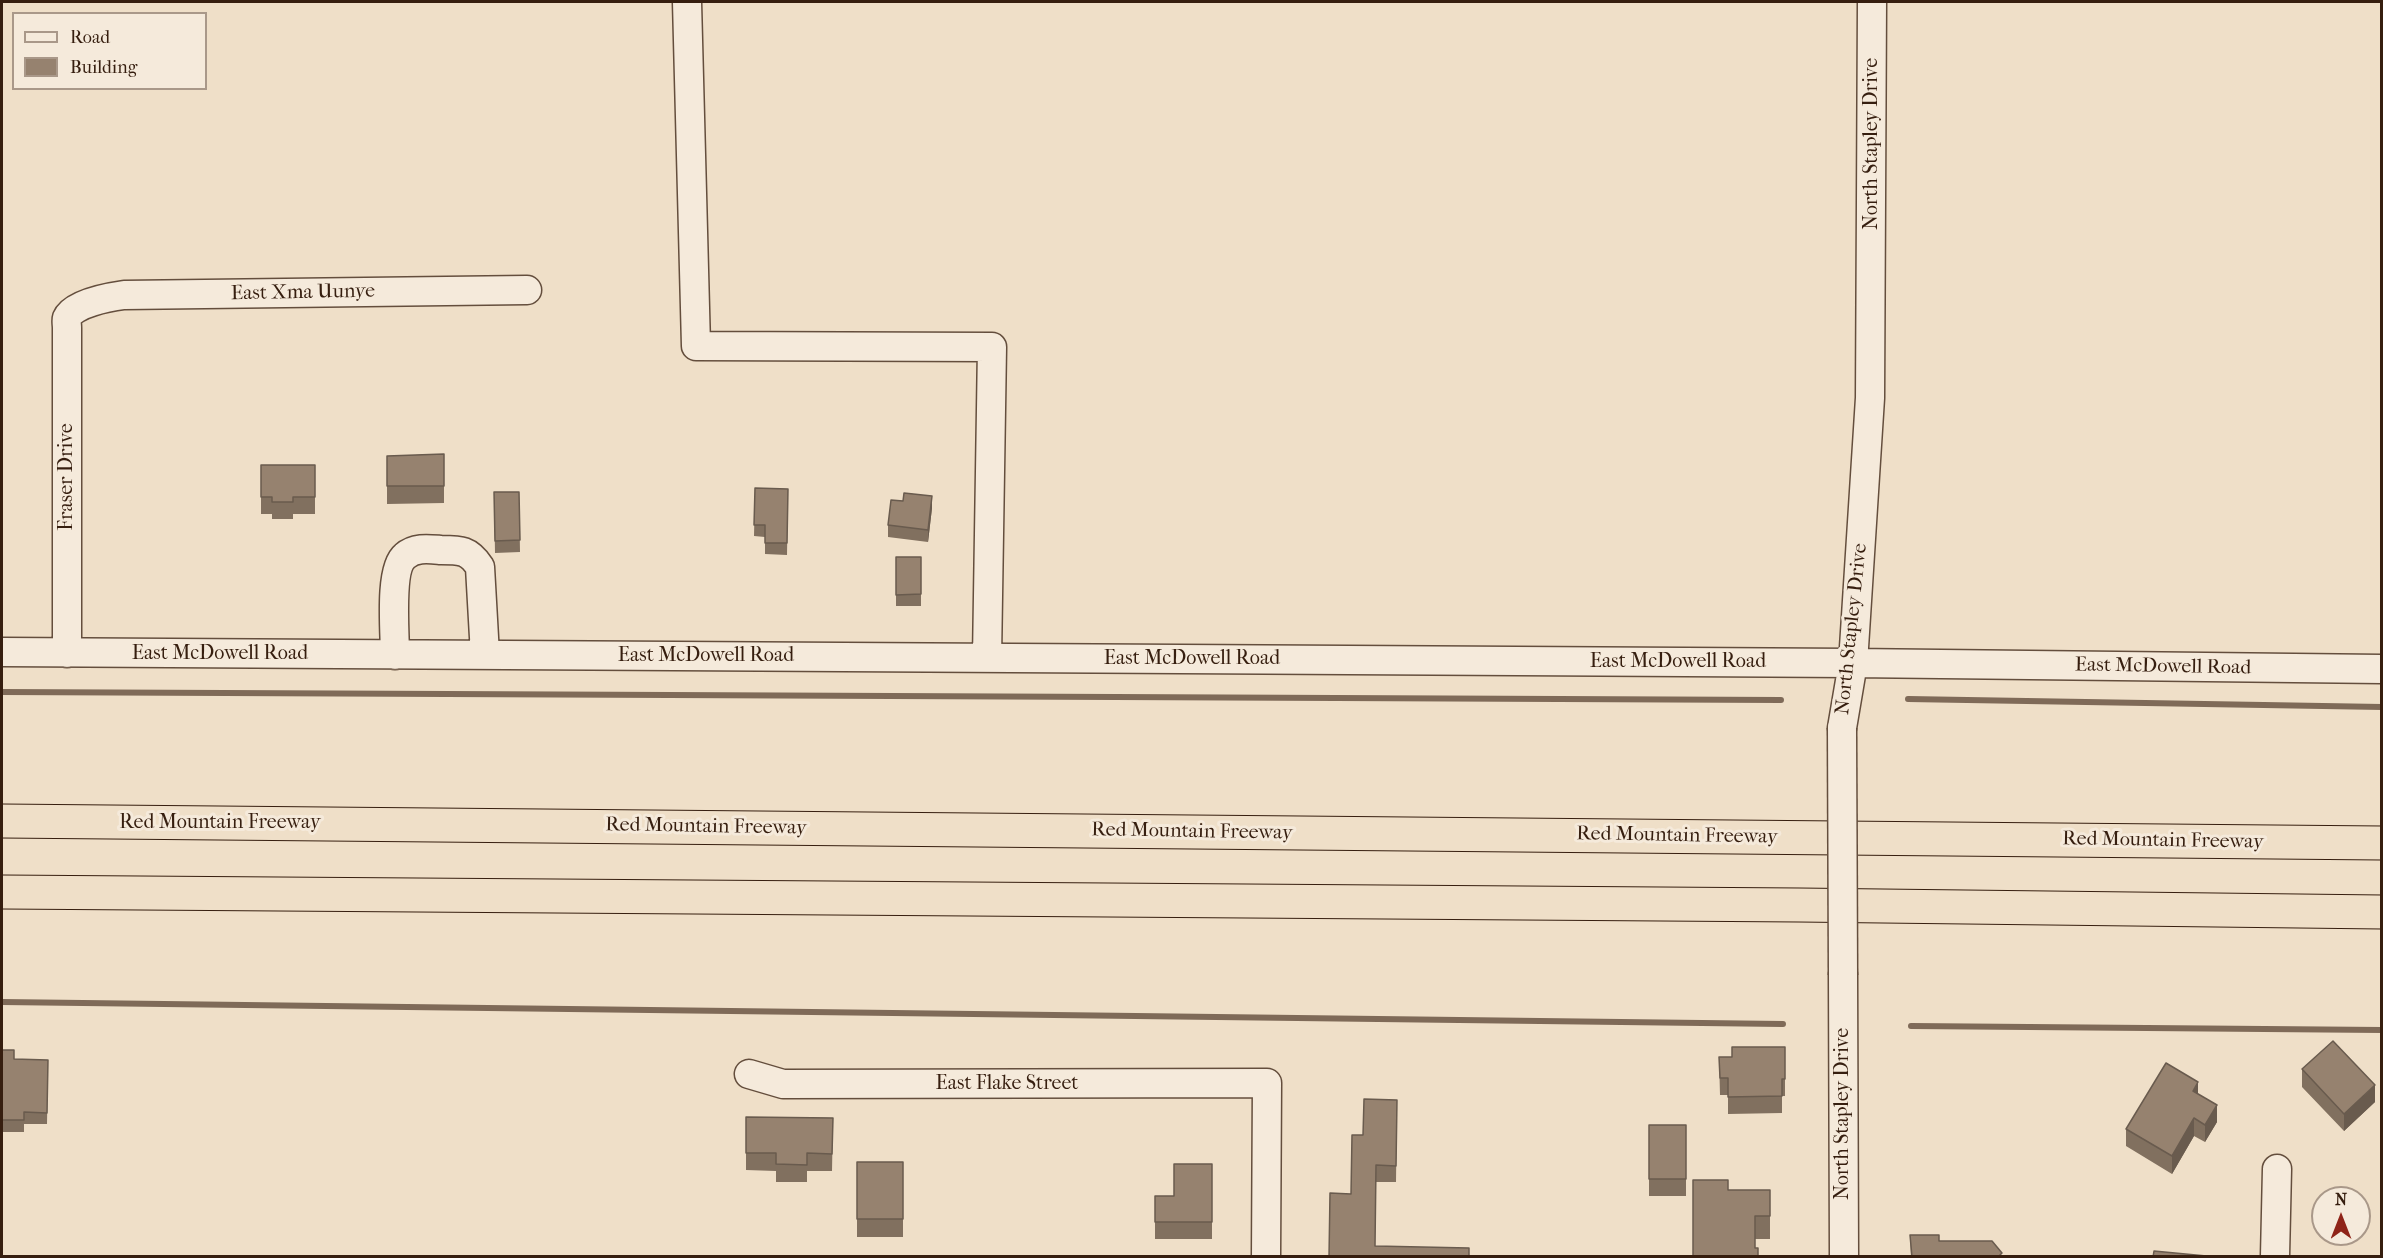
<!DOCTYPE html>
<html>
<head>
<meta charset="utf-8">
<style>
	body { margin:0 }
	#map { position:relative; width:2383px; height:1258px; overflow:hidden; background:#efdfc8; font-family:"IM FELL French Canon",serif }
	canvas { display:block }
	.frame { position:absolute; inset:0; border:3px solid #361e0f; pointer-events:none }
	.legend { position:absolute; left:12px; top:12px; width:195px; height:78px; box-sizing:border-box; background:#f5eadb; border:2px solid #a99889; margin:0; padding:8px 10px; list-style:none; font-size:18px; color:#361e0f }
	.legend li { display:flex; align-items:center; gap:12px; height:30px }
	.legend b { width:30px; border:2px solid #a99889 }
	.north { position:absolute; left:2311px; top:1186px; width:60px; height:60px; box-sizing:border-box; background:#f5eadb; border:2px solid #a99889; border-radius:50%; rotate:0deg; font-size:16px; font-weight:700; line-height:24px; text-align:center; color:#361e0f }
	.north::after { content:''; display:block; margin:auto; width:21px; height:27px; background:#8f2418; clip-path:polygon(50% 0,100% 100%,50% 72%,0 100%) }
</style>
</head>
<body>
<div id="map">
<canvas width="2383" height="1258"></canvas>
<div class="frame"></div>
<ul class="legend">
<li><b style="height:8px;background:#f5eadb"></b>Road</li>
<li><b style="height:16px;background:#96826f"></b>Building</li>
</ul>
<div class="north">N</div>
</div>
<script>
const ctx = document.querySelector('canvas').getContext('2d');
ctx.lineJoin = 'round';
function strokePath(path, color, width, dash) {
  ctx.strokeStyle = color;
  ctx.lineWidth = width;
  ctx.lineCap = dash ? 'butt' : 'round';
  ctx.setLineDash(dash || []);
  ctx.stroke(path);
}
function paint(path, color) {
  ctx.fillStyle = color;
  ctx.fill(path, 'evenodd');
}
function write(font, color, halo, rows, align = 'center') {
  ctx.font = font + ' "IM FELL French Canon",serif';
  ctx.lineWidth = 6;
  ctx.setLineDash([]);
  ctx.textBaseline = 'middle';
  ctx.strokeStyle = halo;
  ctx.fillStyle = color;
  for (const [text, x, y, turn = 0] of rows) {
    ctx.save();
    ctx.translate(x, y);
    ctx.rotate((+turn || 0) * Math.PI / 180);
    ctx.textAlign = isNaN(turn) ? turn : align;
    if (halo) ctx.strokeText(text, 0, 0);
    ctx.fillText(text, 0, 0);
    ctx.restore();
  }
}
const stream = new Path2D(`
	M2,692l1779,8
	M1908,699l474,8
	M2,1002l1781,22
	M1911,1026l471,4`);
const minor = new Path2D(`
	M687,2l9,344 296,1 -5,311
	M2,652l1851,11 529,6
	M67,653v-325c0,-4 -1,-7 0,-10 6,-15 43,-21 57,-23l403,-5
	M395,655c0,-22 -6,-86 10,-99 10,-9 24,-7 36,-6 20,0 28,0 39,17l5,88
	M1842,728l11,-65 17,-265 2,-396
	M1843,975l1,281
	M749,1074l34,10 484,-1 -1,173
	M2275,1256l2,-87`);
const highway = new Path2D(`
	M2,821l2380,22
	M2,892l1797,13 583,7`);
const minorBridge = new Path2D(`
	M1842,728l1,247`);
const wall = new Path2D(`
	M444,454v49l-57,1v-48z
	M261,465h54v49h-22v5h-21v-5h-11z
	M755,488l33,1 -1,66 -22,-1v-17l-11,-1z
	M494,492h25l1,60 -25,1z
	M932,508l-4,34 -40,-5v-12z
	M896,557h25v49h-25z
	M1785,1047v49h-3v17l-54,1v-19h-8l-1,-38h13z
	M2,1050l12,9 34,1 -1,64h-23v8h-22z
	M2302,1069l73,33 -31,29 -42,-44z
	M2198,1094l19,28 -12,20 -11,-6 -22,38 -46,-28v-17z
	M1397,1100l-1,82h-20l-47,75 22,-63 12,-59z
	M746,1117l87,1 -1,53h-25v11h-31v-11l-30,-1z
	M1649,1125h37v71h-37z
	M857,1162h46v75h-46z
	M1212,1164v75h-57v-43h19z
	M1728,1190h42v49h-15v9z
	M1910,1235l29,6 63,16h-91z`);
const shadedWall = new Path2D(`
	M932,496v12l-4,34v-12z
	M2198,1082v18l-5,-9z
	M2375,1085v17l-31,29v-17z
	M2217,1105v17l-12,20v-17z
	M2194,1118v18l-22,38v-18z`);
const building = new Path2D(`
	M444,454v32h-57v-30z
	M261,465h54v32h-22v5h-21v-5h-11z
	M755,488l33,1 -1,54h-22v-18h-11z
	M494,492h25l1,48 -25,1z
	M904,493l28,3 -4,34 -40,-5 3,-25 12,1z
	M896,557h25v37l-25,1z
	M2333,1041l42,44 -31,29 -42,-45z
	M1732,1047h53v32h-3v17l-54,1v-19h-8l-1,-21h13z
	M2,1050h12v9l34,1 -1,53 -23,-1v8h-22z
	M2166,1063l32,19 -5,9 24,14 -12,20 -11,-7 -22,38 -46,-27z
	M1364,1099l33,1 -1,66 -20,-1 -1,81 94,2v9h-140l1,-64 21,1 1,-59h11z
	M746,1117l87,1 -1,36 -25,-1v12l-31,-1v-11h-30z
	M1649,1125h37v54h-37z
	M857,1162h46v57h-46z
	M1174,1164h38v58h-57v-26h19z
	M1693,1180h35v10h42v26h-15v32h3v9h-65z
	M1910,1235h29v6h53l10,12 -4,4h-86z
	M2154,1251l63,6h-64z`);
const streetNames = [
	["North Stapley Drive",1872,144,-90],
	["East Xma Uunye",303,293,-1],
	["Fraser Drive",67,477,-90],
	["North Stapley Drive",1852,629,-84],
	["East McDowell Road",220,654],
	["East McDowell Road",706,656],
	["East McDowell Road",1192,659],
	["East McDowell Road",1678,662],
	["East McDowell Road",2163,667,1],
	["Red Mountain Freeway",220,823],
	["Red Mountain Freeway",706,827,1],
	["Red Mountain Freeway",1192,832,1],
	["Red Mountain Freeway",1677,836,1],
	["Red Mountain Freeway",2163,841,1],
	["East Flake Street",1007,1084],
	["North Stapley Drive",1843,1114,-90]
];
strokePath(stream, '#7f6a58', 6);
strokePath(minor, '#644e3d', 31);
strokePath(highway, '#361e0f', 35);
strokePath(minor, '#f5eadb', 28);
strokePath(highway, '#efdfc8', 33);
strokePath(minorBridge, '#644e3d', 31, []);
strokePath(minorBridge, '#f5eadb', 28);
paint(wall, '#81705f');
paint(shadedWall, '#695b4e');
paint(building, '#96826f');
strokePath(building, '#695b4e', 1.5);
write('20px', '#361e0f', '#f5eadb', streetNames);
</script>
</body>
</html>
